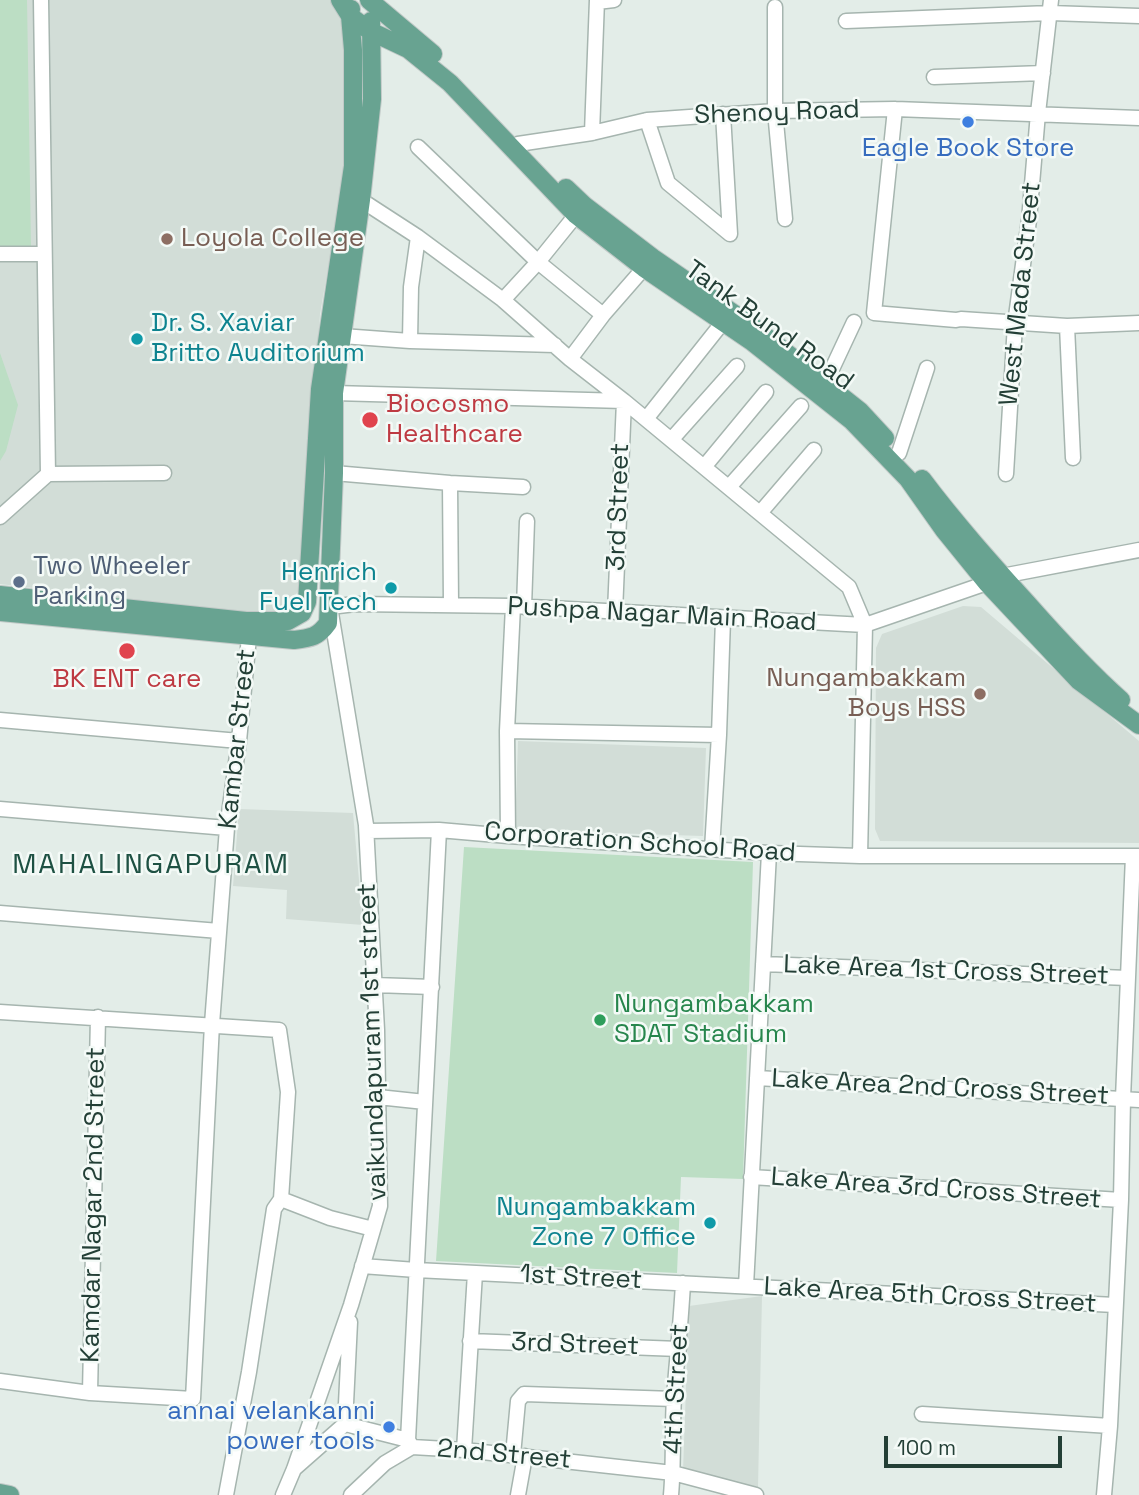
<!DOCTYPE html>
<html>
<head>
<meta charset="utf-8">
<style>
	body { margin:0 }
	#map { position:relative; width:1139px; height:1495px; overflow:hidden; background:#e3ede8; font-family:"Space Grotesk",sans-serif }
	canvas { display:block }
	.scale { position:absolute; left:884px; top:1436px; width:178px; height:32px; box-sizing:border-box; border:4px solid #233f36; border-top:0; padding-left:9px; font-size:21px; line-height:24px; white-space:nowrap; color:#233f36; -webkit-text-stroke:5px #f4faf7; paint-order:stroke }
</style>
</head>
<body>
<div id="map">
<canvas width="1139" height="1495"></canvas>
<div class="scale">100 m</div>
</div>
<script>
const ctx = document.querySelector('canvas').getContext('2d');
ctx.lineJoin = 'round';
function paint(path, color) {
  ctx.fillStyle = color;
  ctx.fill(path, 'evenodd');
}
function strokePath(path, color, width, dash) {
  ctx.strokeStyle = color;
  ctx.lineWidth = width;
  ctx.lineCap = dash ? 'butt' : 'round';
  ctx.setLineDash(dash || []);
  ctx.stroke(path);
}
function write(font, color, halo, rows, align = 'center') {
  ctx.font = font + ' "Space Grotesk",sans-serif';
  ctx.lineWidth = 5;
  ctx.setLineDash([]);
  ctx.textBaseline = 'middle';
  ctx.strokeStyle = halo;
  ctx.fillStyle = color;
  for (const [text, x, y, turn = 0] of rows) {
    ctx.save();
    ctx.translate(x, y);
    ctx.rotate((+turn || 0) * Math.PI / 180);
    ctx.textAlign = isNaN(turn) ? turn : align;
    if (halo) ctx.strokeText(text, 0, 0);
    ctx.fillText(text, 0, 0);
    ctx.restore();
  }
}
const built = new Path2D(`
	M0,0h332l2,2 16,44 -4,119 -26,149 -19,274 -24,29 -277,-33z
	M963,606l18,1 158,134v102l-259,-2 -5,-12 1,-181 6,-14z
	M518,741l188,7 -3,88 -188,-6z
	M239,809l114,4 10,112 -77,-6 1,-29 -54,-4z
	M762,1296l-4,191 -75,-16 6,-165z`);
const green = new Path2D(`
	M0,0h27l4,246h-31z
	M0,353l18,52 -12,46 -6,10z
	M464,847l289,15 -10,317 -62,-2 -4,96 -241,-12z`);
const minor = new Path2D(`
	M41,0l7,474 116,-1
	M597,2l17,-2
	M775,7v104l10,108
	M846,21l204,-8 89,3
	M934,77l109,-4
	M895,109l-21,204 82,7 5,-1 106,7 72,-3
	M647,120l21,63 62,51 -7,-120
	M592,133l5,-133
	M418,147l120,115 65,53
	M512,148l6,-4 74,-11 55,-13 128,-9 120,-2 244,9
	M361,200l57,37 85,63 67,59 54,42 225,186 16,38 -5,231
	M0,254h44
	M503,300l35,-38 38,-47
	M1067,326l6,132
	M342,336l68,5 145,4
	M410,341l1,-54 7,-50
	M570,359l33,-44 41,-47
	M825,384l29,-62
	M334,393l290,8
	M646,419l77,-97
	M671,440l66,-74
	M899,453l28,-85
	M704,467l62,-75
	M334,473l116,10 73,4
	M1006,474l9,-150 14,-104 9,-107 13,-113
	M450,483l1,121
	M729,487l72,-81
	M760,513l54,-63
	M0,517l48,-43
	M1002,576l137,-26
	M987,583l-122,42 -352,-19 -158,-2 -25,3 37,224 72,-1 69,6 261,17 91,3h279
	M524,607l3,-86
	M615,612l9,-211
	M0,720l239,21
	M507,731l212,4
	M0,809l227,19
	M508,836l-1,-105 6,-125
	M712,849l7,-114 4,-116
	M0,913l219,18
	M763,964l365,14
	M375,985l57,2
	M0,1012l279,18 9,62 -7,107 -7,10 -25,163 -23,123
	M757,1078l382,22
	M378,1097l47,5
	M751,1177l370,23
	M281,1199l49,19 43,11
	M362,1266l54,4 699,35
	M746,1286l23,-433
	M470,1341l209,8
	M0,1381l90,12 103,6 19,-375 15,-196 12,-87 10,-104v-11
	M90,1393l8,-376
	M922,1414l188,12
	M345,1424l63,16
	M412,1447l-4,-7 31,-610
	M464,1450l11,-177
	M513,1455l5,-54 6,-7 150,5
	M295,1468l50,-44 5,-102
	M283,1495l11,-26 57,-164 29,-99 -3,-176 -11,-204
	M351,1495l34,-32 27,-16 52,3 209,23 83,22
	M518,1495l7,-39
	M671,1495c3,-33 1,-65 3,-98 3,-38 7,-76 9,-114
	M1104,1495l6,-69 11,-226 2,-101 10,-243`);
const major = new Path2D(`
	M340,0l10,16 20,15 38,18 42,34 126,132 68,53 107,73 101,80 56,58 36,51 43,53 92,98 60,44
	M369,0l64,54
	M566,188l19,18 68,52 106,73 101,80 25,27
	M922,479c33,44 69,84 105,124 30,34 60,67 94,97
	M0,595l246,26h42l14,-8 5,-11 13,-213 33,-223v-116l-3,-34 1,-7
	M0,612l294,28c17,-2 24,-3 34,-17l6,-150v-80l27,-193 11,-101 -1,-78
	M0,1493l10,2`);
const markers = [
	[968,122,7,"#3f7fe0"],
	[167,239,7,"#8d6e63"],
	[137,339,7,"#0f9aa8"],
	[370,420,9,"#e0444e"],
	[19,582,7,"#5c6f8a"],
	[391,588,7,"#0f9aa8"],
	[127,651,9,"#e0444e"],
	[980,694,7,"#8d6e63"],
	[600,1020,7,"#2e9e5b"],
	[710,1223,7,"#0f9aa8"],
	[389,1427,7,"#3f7fe0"]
];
const streetNames = [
	["Shenoy Road",777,113,-2],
	["West Mada Street",1021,294,-84],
	["Tank Bund Road",769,326,36],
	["3rd Street",619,507,-88],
	["Pushpa Nagar Main Road",662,615,3],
	["Kambar Street",238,739,-84],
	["Corporation School Road",640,843,4],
	["Lake Area 1st Cross Street",946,971,2],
	["vaikundapuram 1st street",373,1042,-92],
	["Lake Area 2nd Cross Street",940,1088,3],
	["Lake Area 3rd Cross Street",936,1189,4],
	["Kamdar Nagar 2nd Street",94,1205,-89],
	["1st Street",581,1278,3],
	["Lake Area 5th Cross Street",930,1296,3],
	["3rd Street",575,1345,2],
	["4th Street",677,1389,-87],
	["2nd Street",504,1455,5]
];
const shopNames = [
	["Eagle Book Store",968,149],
	["annai velankanni",375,1412,"right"],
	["power tools",375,1442,"right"]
];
const educationNames = [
	["Loyola College",181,239],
	["Nungambakkam",966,679,"right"],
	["Boys HSS",966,709,"right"]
];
const cultureNames = [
	["Dr. S. Xaviar",151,324,"left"],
	["Britto Auditorium",151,354,"left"],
	["Henrich",377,573],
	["Fuel Tech",377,603],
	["Nungambakkam",696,1208],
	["Zone 7 Office",696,1238]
];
const healthNames = [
	["Biocosmo",386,405],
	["Healthcare",386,435],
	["BK ENT care",127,680,"center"]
];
const serviceNames = [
	["Two Wheeler",33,567],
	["Parking",33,597]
];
const leisureNames = [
	["Nungambakkam",614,1005],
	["SDAT Stadium",614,1035]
];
const neighbourhoodNames = [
	["MAHALINGAPURAM",151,865]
];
paint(built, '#d2ddd7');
paint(green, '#bcdec4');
strokePath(minor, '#a6b5af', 17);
strokePath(major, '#c1c9c7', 20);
strokePath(minor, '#fff', 14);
strokePath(major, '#68a391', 18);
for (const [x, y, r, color] of markers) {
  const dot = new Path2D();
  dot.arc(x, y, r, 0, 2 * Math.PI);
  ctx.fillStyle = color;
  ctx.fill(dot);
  strokePath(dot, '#f4faf7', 2.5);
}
write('26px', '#233f36', '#f4faf7', streetNames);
write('26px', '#366cbe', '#f4faf7', shopNames);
write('26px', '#785e54', '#f4faf7', educationNames, 'left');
write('26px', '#0d838f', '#f4faf7', cultureNames, 'right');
write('26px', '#be3a42', '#f4faf7', healthNames, 'left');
write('26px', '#4e5e75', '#f4faf7', serviceNames, 'left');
write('26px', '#27864d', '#f4faf7', leisureNames, 'left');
ctx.letterSpacing = '2px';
write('28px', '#1e5143', '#f4faf7', neighbourhoodNames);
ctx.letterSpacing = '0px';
</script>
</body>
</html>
